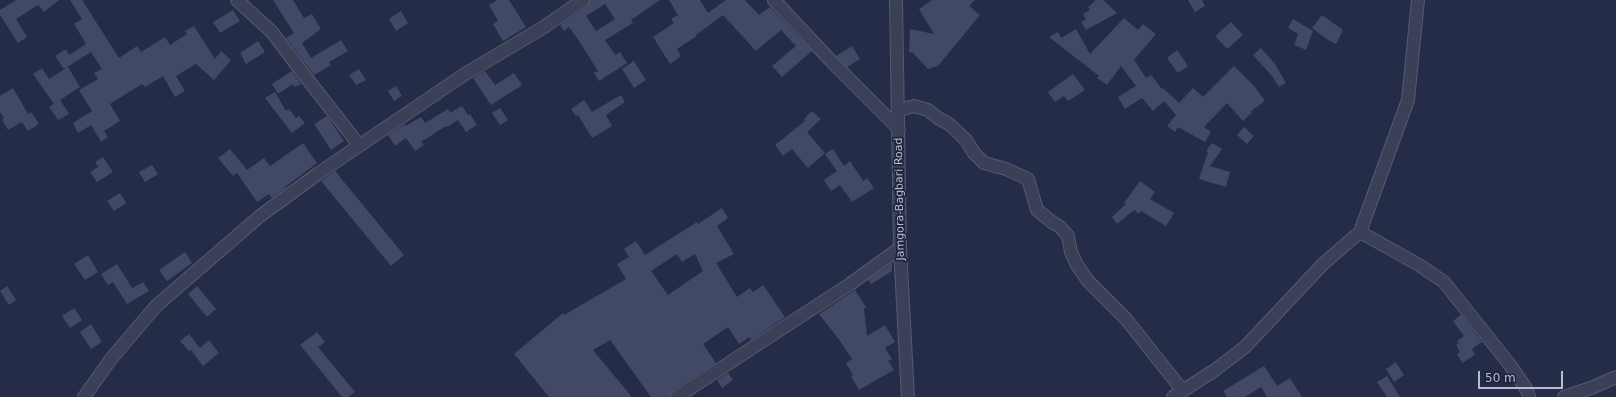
<!DOCTYPE html>
<html>
<head>
<meta charset="utf-8">
<style>
	body { margin:0 }
	#map { position:relative; width:1616px; height:397px; overflow:hidden; background:#252c47; font-family:"DejaVu Sans",sans-serif }
	canvas { display:block }
	.scale { position:absolute; left:1478px; top:371px; width:85px; height:18px; box-sizing:border-box; border:2px solid #b8bccf; border-top:0; padding-left:5px; font-size:12px; line-height:14px; white-space:nowrap; color:#b8bccf; -webkit-text-stroke:3px #1e243c; paint-order:stroke }
</style>
</head>
<body>
<div id="map">
<canvas width="1616" height="397"></canvas>
<div class="scale">50 m</div>
</div>
<script>
const ctx = document.querySelector('canvas').getContext('2d');
ctx.lineJoin = 'round';
function paint(path, color) {
  ctx.fillStyle = color;
  ctx.fill(path, 'evenodd');
}
function strokePath(path, color, width, dash) {
  ctx.strokeStyle = color;
  ctx.lineWidth = width;
  ctx.lineCap = dash ? 'butt' : 'round';
  ctx.setLineDash(dash || []);
  ctx.stroke(path);
}
function write(font, color, halo, rows, align = 'center') {
  ctx.font = font + ' "DejaVu Sans",sans-serif';
  ctx.lineWidth = 3.5;
  ctx.setLineDash([]);
  ctx.textBaseline = 'middle';
  ctx.strokeStyle = halo;
  ctx.fillStyle = color;
  for (const [text, x, y, turn = 0] of rows) {
    ctx.save();
    ctx.translate(x, y);
    ctx.rotate((+turn || 0) * Math.PI / 180);
    ctx.textAlign = isNaN(turn) ? turn : align;
    if (halo) ctx.strokeText(text, 0, 0);
    ctx.fillText(text, 0, 0);
    ctx.restore();
  }
}
const building = new Path2D(`
	M16,0h43l-15,12 -6,-7 -22,14 11,18 -9,6 -18,-28v-5z
	M70,0h12l37,58 18,-12 4,6 24,-15 5,8 17,-11 -2,-3 9,-5 21,33 6,-8 10,9 -17,20 -18,-16 -20,12 9,15 -10,6 -12,-21 -18,11 -3,-3 -32,20 10,17 -16,10 4,6 -7,5 -10,-17 -13,8 -5,-10 19,-12 -13,-21 19,-11 -4,-6 8,-4 -11,-17 -27,17 -9,-13 11,-7 3,6 17,-11 -12,-20 8,-5z
	M273,0h20l11,18 8,-4 9,15 -19,14 9,15 30,-18 7,11 -19,11 2,3 -17,10 -28,-37 8,-5z
	M497,0h12l17,27 -23,14 -10,-17 5,-3 -9,-16z
	M590,0h70l-29,20 2,3 -28,17 10,15 5,-3 7,11 -28,18 -5,-8 4,-2 -19,-30 -10,-14 -5,4 -4,-6 27,-19zM605,4l10,15 -19,12 -10,-15z
	M669,0h31l8,13 18,-13h19l14,15 11,-8 42,44 -30,26 -10,-11 24,-20 -15,-16 -25,21 -33,-36 -27,20 1,1 -20,13 4,7 -11,8 -17,-27 21,-14 -3,-4 7,-4z
	M932,0h43l-6,6 11,9 -42,51 -10,3 -16,-17 -3,1 1,-24 24,5 -15,-25z
	M1096,0h7l14,13 -31,17 -5,-8 5,-3 -3,-5 7,-4 -2,-3z
	M1188,0h14l3,6 -10,6z
	M233,10l7,11 -20,12 -7,-11z
	M401,11l7,12 -12,8 -7,-12z
	M1322,15l21,15 -7,14 -8,-4 -16,-12z
	M1124,18l14,12 5,-6 13,10 -22,26 12,18 5,-3 11,14 1,-1 16,15 14,-15 10,9 31,-31 20,20 11,15 -14,10 1,1 -9,9 -16,-18 -23,24 7,5 -6,10 -27,-15 -3,5 -8,-6 9,-11 -12,-14 -11,10 -11,-13 -17,11 -7,-12 18,-11 -15,-20 -14,19 -10,-7 2,-2 -50,-39 9,-5 3,6 15,-9 14,25z
	M1293,19l20,12 -7,19 -12,-5 4,-11 -10,-6z
	M1231,22l12,13 -16,14 -12,-13z
	M258,41l7,11 -19,12 -6,-11z
	M852,46l8,13 -13,8 -11,-11z
	M1261,48l14,16 11,19 -7,4 -7,-11 -19,-21z
	M1177,50l11,16 -10,7 -11,-15z
	M634,61l12,19 -12,8 -12,-19z
	M68,67l12,20 -26,17 -21,-30 9,-6 7,11z
	M359,69l7,11 -10,5 -7,-10z
	M292,71l9,13 -6,3 -2,-3 -15,10 -6,-10z
	M485,71l10,14 19,-12 8,12 -31,20 -18,-27z
	M1073,74l12,16 -17,11 -4,-5 -9,6 -7,-10z
	M396,86l6,10 -8,5 -6,-10z
	M13,88l15,26 3,-2 8,12 -11,7 -6,-9 -14,8 -6,-10 2,-2 -4,-6v-16z
	M275,92l11,19 3,-2 7,9 3,-2 6,7 -13,10 -27,-35z
	M621,95l4,7 -19,13 6,11 -20,12 -14,-23 -2,1 -5,-7 13,-9 8,12z
	M60,100l9,14 -11,6 -9,-13z
	M462,106l6,9 2,-1 7,11 -11,7 -8,-12 -11,7 -1,-1 -25,16 3,3 -9,6 -9,-13 -11,8 -7,-11 17,-11 1,2 15,-9 4,6 23,-14 2,4z
	M500,108l8,12 -8,5 -8,-12z
	M812,111l9,8 -14,13 18,21 -17,15 -16,-19 -9,7 -8,-11 30,-24 -1,-2z
	M327,116l17,25 -13,9 -17,-26z
	M1244,127l10,9 -7,8 -10,-9z
	M303,143l14,20 -32,24 1,1 -14,10 -3,-4 -12,8 -20,-29 -4,3 -15,-18 12,-9 17,21 17,-12 6,8z
	M1212,143l10,6 -12,17 20,6 -4,15 -27,-8 9,-27 -2,-1z
	M833,149l11,17 6,-5 13,20 4,-3 7,10 -22,14 -12,-17 -9,6 -7,-11 13,-9 -12,-17z
	M103,157l10,15 -16,10 -7,-10 8,-5 -3,-5z
	M152,165l6,9 -13,8 -6,-10z
	M335,171l69,84 -13,11 -70,-85z
	M1140,181l15,11 -5,7 24,14 -8,13 -25,-15 -2,3 -5,-4 -17,14 -5,-7 14,-13 -2,-1z
	M120,193l6,10 -12,8 -7,-10z
	M722,208l6,10 -11,8 17,28 -18,9 21,34 13,-9 3,4 10,-7 22,32 -34,23 -2,-3 -10,7 -11,-17 -25,17 13,19 -43,28 -3,6h-19l-41,-57 -17,10 39,47h-83l-35,-43 49,-41 1,2 62,-36 -9,-15 12,-7 -5,-8 12,-8 9,14 52,-33 1,2zM677,254l5,8 13,-8 8,17 -35,24 -17,-24z
	M185,252l7,11 -25,18 -8,-11z
	M88,255l10,17 -13,8 -11,-16z
	M892,263v8l-21,13 -3,-4z
	M117,264l15,24 11,-6 6,9 -22,13 -14,-22 -5,3 -7,-11z
	M7,286l9,14 -7,5 -9,-14z
	M197,286l19,23 -9,8 -19,-23z
	M855,290l11,17 -2,2 3,27 18,-11 10,17 -10,6 7,11 -4,2 6,9 -35,20 -8,-14 2,-1 -7,-12 6,-4 -12,-18 -21,-27z
	M74,308l8,12 -12,8 -8,-12z
	M1461,315l21,27 -10,7 3,6 -13,8 -5,-9 3,-2 -4,-7 3,-2 -2,-2 7,-5 -11,-15z
	M91,324l11,18 -11,7 -11,-17z
	M317,332l8,10 -7,5 37,45 -7,5h-6l-42,-52z
	M189,334l11,14 9,-8 10,13 -16,13 -12,-16 -2,1 -9,-10z
	M1396,362l8,13 -10,7 -8,-13z
	M1264,366l13,20 13,-8 12,19h-35l-6,-10 -16,10h-18l-4,-6z
	M728,373l5,7 -11,8 -5,-8z
	M1387,376l13,21h-13l-10,-15z`);
const minor = new Path2D(`
	M237,0l35,32 33,44 54,69
	M774,0l59,63 66,66
	M896,0l4,248 8,149
	M899,110l15,-4 14,4 10,8 11,6 17,16 8,13 10,10 22,6 22,10 9,31 15,12 8,5 8,9 3,16 6,13 11,16 38,38 57,72
	M1360,232l59,33 25,17 66,83 17,25 2,7
	M84,397l27,-38 45,-53 104,-90 59,-43 146,-99 79,-47 39,-27
	M677,397l173,-113 50,-36
	M1173,397l42,-27 30,-23 78,-83 37,-32 48,-132 10,-100
	M1564,397l27,-9 25,-11`);
const streetNames = [
	["Jamgora-Bagbari Road",900,199,-91]
];
paint(building, '#424967');
strokePath(minor, '#555a71', 14);
strokePath(minor, '#3a4056', 12);
write('11px', '#b8bccf', '#1e243c', streetNames);
</script>
</body>
</html>
